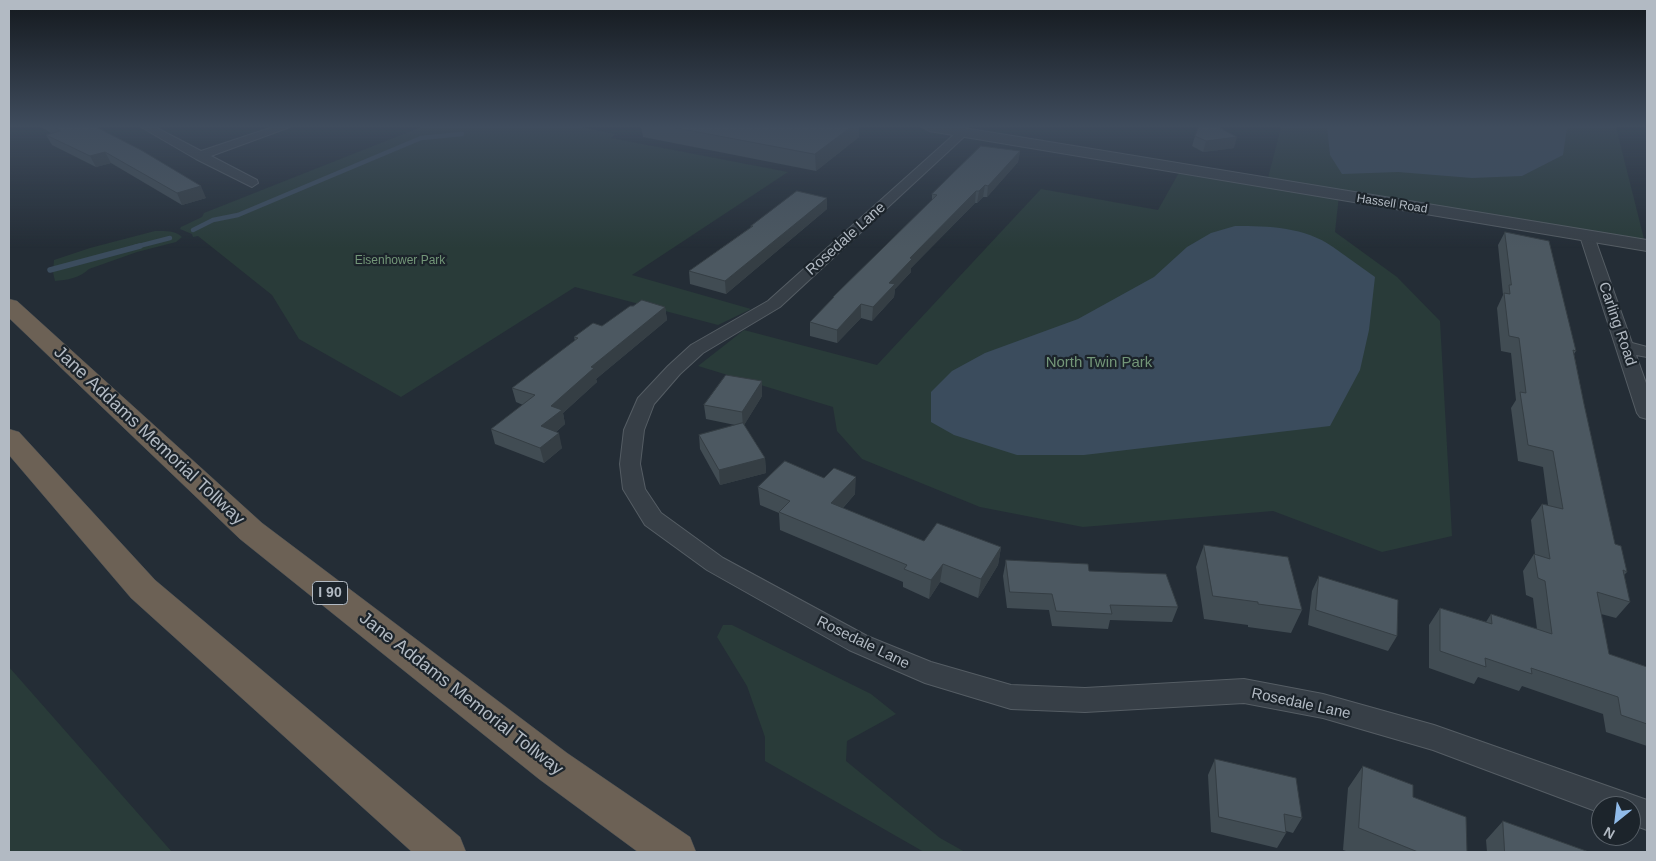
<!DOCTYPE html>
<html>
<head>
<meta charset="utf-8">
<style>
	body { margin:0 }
	#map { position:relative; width:1656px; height:861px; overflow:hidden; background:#242d36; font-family:Helvetica,sans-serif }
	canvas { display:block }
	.frame { position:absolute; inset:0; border:10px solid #b2bac3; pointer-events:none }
	.north { position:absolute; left:1591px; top:796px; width:50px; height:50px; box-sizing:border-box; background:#1c242b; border:1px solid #586068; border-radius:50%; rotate:209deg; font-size:14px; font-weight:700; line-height:20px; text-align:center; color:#b2bac3 }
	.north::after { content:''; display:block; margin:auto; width:18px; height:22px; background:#90bbe9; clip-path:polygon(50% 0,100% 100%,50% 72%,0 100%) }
</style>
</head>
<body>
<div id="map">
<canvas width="1656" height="861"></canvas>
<div class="frame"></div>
<div class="north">N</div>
</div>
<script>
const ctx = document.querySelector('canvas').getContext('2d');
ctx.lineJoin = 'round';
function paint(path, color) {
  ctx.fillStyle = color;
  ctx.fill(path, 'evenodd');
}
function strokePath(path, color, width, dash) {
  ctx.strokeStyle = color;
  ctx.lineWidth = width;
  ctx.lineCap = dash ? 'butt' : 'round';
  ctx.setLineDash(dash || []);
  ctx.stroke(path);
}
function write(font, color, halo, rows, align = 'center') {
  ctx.font = font + ' Helvetica,sans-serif';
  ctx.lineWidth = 4.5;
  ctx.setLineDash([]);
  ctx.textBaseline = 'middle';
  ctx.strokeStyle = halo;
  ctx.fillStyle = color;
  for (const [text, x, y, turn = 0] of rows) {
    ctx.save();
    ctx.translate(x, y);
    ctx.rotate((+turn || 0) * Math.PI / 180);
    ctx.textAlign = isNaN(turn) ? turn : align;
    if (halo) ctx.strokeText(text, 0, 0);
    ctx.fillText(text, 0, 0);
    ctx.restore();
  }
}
const green = new Path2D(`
	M421,127h160l35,7 -5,4 177,34 -156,103 119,34 -33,16 -143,-38 -174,110 -102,-58 -27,-44 -74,-59 -5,1 -1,-3 -12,-5 1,-2 21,-10 2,-4z
	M1281,127h335l28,112 -376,-61z
	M1181,169l158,26 -4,37 62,45 43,44 12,215 -70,16 -109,-41 -190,16 -103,-20 -118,-48 -25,-28 -4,-24 -135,-41 46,-36 133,35 164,-176 117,21z
	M155,231c9,0 20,-1 27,6l-6,5 -39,10 -48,17c-9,9 -22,11 -34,12l-2,-9 1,-12 36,-12z
	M723,625h9l139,69 25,20 -49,27 -1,20 94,77 25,14h-41l-159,-91v-24l-18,-51 -30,-49z
	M9,667l163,185h-163z`);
const water = new Path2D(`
	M1327,127h239l1,1 -4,27 -41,21 -50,2 -74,-6 -56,2 -12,-19z
	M1235,226c34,0 70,1 98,21 14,10 28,20 42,30l-6,53 -9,40 -30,56 -246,29h-67l-63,-20 -23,-13v-30l21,-21 33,-18 93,-34 76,-42 33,-30 24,-14z`);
const streamFar1 = new Path2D(`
	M193,230l20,-10 25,-5 183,-77 41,-4
	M135,247l35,-9`);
const stream = new Path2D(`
	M50,270l90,-24`);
const minor = new Path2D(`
	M141,127h14l46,24 72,-24h17l-79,29 46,24 1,3 -6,4 -56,-28z
	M962,130l6,3 -2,2 -186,172 -77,46 -23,21 -26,30 -10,26 -4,34 5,25 16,24 62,45 144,78 64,26 80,23 74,3 159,-9 79,15 111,31 213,75v30l-16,-6v-18h-30v7l-168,-63 -110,-32 -79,-15 -159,9 -74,-3 -86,-26 -76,-33 -142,-80 -62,-45 -22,-36 -3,-25 4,-34 14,-32 30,-32 23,-21 77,-44 190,-170z
	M1587,232l5,1 2,3 38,107 15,4v10l-11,-2 11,31v33l-7,-2 -3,-4 -57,-177 2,-3z`);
const tertiary = new Path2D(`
	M922,127h36l689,113v11l-718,-120z`);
const motorway = new Path2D(`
	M9,299l8,2 245,222 305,230 123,84 6,15h-58l-99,-73 -299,-240 -231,-221z
	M9,429l10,3 136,148 305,257 6,15h-54l-281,-254 -122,-143z`);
const wall = new Path2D(`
	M41,127h55l110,71 -24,7 -71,-42 -15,4 -44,-22 -6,-10 5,-2z
	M641,127h218v10l-43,34 -173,-34z
	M1195,136l39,12 -31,4 -11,-6z
	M1020,151l-2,11 -31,35h-4l-6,6h-2l-64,65v4l-16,17 -1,8 -22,24 -11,-3 -24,25 -27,-7v-14l23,-23v-2l99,-97v-6z
	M827,209l-101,85 -36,-10 -1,-13 62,-44v-1z
	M1505,232l71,119 -2,3 10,50 31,140 12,28 -3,3 6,27 -14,16 -15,-4 8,40 38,13v79l-41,-14 -3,-18 -81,-28 -3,5 -41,-14 -4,7 -45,-16v-43l11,-17 46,14 5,-8 46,15 -4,-31 -7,-3 -3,-24 11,-17h1l-4,-34 11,-16 6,1 -5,-38 -25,-6 -7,-53 5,-8 -5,-47 -10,-2 -4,-43 6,-13 -5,-50z
	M633,306l32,1 2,13 -71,59 1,3 -34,31 2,11 -9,8 6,16 -18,15 -49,-19 -4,-15 32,-24 -7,-3 -4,-14 63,-47 -1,-4 28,-11z
	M762,396l-18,29 21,33 1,15 -46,12 -20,-36 -1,-14 36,-10 -29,-6 -2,-14z
	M758,487l97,7 -12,14 81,33 77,6 -3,18 -20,33 -38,-16 -11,17 -26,-12v-5l-123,-52 -1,-17 -19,-8z
	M1204,545l98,65 -11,23 -43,-6v-2l-44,-6 -8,-52z
	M1006,560l83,11 89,36 -6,15 -62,-2 -2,9 -56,-3 -3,-16 -42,-2 -4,-32z
	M1319,576l78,60 -9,15 -80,-26 4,-34z
	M1215,759l87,59 -9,15 -7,-2v2l-9,15 -66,-16 -3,-57z
	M1363,766l50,31 54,55h-118l-6,-2 5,-62z
	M1503,821l86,31h-102l-1,-12z`);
const shadedWall = new Path2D(`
	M851,127h8v10l-43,34 -1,-17z
	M1237,137l-3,11 -31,4 3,-11z
	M1020,151l-2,11 -31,35 1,-11z
	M105,152l6,11 -15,4 -6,-11z
	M985,185l-2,12 -6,6 2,-12z
	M201,186l5,12 -24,7 -5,-12z
	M976,191l-1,12 -64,65v4l-16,17 -1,8 -22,24 1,-14 16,-24 21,-25z
	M827,198v11l-101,85 -1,-13z
	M861,304v14l-24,25v-13z
	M665,307l2,13 -71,59 1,3 -34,31 2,11 -20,17 -4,-15 10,-20 40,-39z
	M762,381v15l-19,31 -1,-15z
	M559,433l3,15 -18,15 -4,-15z
	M765,458l1,15 -46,12 -1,-15z
	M856,477l-1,17 -24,27v-18z
	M1001,547l-3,18 -20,33 3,-19z
	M943,564l-3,18 -11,17 2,-19z`);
const building = new Path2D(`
	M54,127h42l45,23 60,36 -24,7 -72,-41 -15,4 -44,-21 14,-4z
	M672,127h179l-36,27z
	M1199,127h19l19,10 -31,4 -11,-5z
	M981,146l39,5 -32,35 -3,-1 -6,6h-3l-66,67 2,1 -23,24 6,1 -22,23 -12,-3 -24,26 -27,-8 24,-25h-1l104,-102 -5,-1z
	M797,191l30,7 -102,83 -36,-10 64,-45h-2z
	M1505,232l44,9 27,110 -3,-1 11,54 31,140 6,2 6,26 -4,-2 7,32 -33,-10 12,62 38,13v57l-26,-9 -3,-18 -87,-29 1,6 -47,-16 1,9 -46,-16v-43l52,16 -1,-10 61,20 -7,-53 -7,-3 -4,-24 16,5 -8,-55 21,5 -10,-58 -25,-6 -8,-53 6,1 -7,-55 -10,-2 -5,-43 6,1 -1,-9h2z
	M642,300l23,7 -74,60 3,1 -43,38 11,4 -21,16 18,7 -19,15 -49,-19 44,-34 -23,-7 66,-50 -4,-1 19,-14 9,3 28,-20h3z
	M726,375l36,6 -20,31 -38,-7z
	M743,423l22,35 -46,12 -20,-35z
	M785,461l39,17 10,-10 22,9 -25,26 93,38 13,-18 64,24 -20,32 -38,-15 -12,16 -27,-11 3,-4 -128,-53 11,-11 -32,-14z
	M1204,545l84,12 14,53 -44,-6v-2l-45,-6z
	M1006,560l82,4 1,7 77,3 12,33 -68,-2 2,9 -56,-3 -4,-17 -42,-2z
	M1319,576l79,24 -1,36 -81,-26z
	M1215,759l81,19 6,40 -18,-4 2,19 -67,-16z
	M1363,766l50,19v12l53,20 1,35h-49l-59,-24z
	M1503,821l86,31h-84z`);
const farStreetnames = [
	["Hassell Road",1392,204,9]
];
const farParknames = [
	["Eisenhower Park",400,261]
];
const shields = [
	[330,593,35]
];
const shieldNames = [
	["I 90",330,593]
];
const streetNames = [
	["Rosedale Lane",846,239,-42],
	["Carling Road",1617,324,71],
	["Rosedale Lane",863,643,26],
	["Rosedale Lane",1301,704,12]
];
const parkNames = [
	["North Twin Park",1099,363]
];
const nearStreetnames = [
	["Jane Addams Memorial Tollway",149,436,43],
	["Jane Addams Memorial Tollway",461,694,38]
];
paint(green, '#293b39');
paint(water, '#3b4c5d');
strokePath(streamFar1, '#3b4c5d', 4.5);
strokePath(stream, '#3b4c5d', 5.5);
strokePath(minor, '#555d64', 2);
strokePath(tertiary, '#555d64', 2);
strokePath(motorway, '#424a51', 1);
paint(minor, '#373f47');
paint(tertiary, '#373f47');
paint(motorway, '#6c6155');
paint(wall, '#414c53');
paint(shadedWall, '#353e44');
paint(building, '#4c5861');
strokePath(building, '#353e44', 1);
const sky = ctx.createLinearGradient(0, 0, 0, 248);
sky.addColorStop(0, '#14191e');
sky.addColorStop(0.51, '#3f4c5d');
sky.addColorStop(1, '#3f4c5d00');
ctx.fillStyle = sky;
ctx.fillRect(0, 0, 1656, 248);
write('12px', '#b2bac3', '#1c242b', farStreetnames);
write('12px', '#739678', '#1c242b', farParknames);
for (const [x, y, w] of shields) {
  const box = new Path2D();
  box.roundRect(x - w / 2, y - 11.5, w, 23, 4);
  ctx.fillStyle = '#1c242b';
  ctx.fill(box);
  strokePath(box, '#b2bac3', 1);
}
write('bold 14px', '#b2bac3', null, shieldNames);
write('15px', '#b2bac3', '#1c242b', streetNames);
write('15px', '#739678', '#1c242b', parkNames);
write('18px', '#b2bac3', '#1c242b', nearStreetnames);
</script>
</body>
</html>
